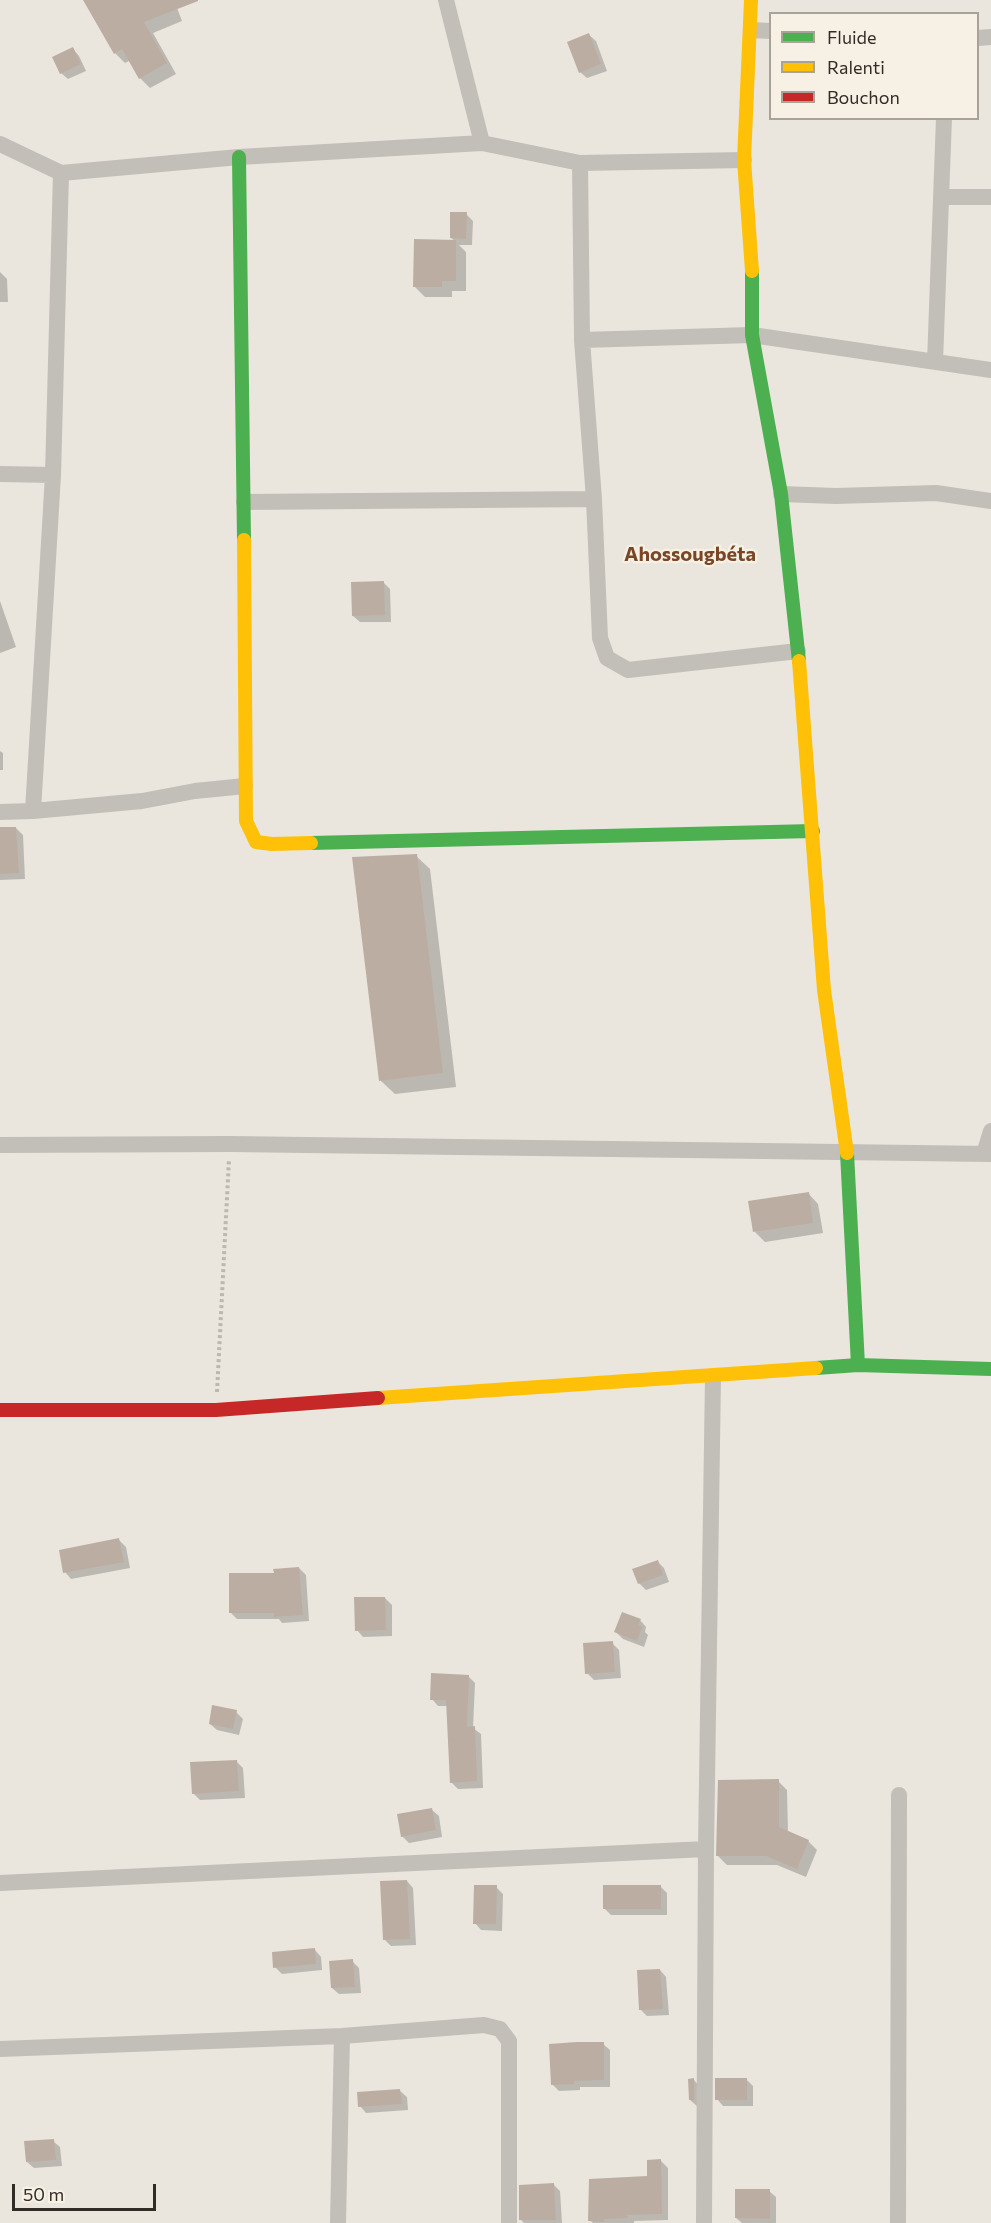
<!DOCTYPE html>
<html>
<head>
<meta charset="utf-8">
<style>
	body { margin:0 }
	#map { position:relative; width:991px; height:2223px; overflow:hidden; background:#eae6de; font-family:Commissioner,sans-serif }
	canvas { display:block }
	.legend { position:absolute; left:769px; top:12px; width:210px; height:108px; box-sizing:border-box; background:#f7f1e5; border:2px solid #a8a299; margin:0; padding:8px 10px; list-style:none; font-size:18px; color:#322c27 }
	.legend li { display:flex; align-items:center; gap:12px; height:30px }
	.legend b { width:30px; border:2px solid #a8a299 }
	.scale { position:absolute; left:12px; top:2184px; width:144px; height:27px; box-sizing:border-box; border:3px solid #322c27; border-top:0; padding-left:8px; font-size:18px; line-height:21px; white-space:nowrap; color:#322c27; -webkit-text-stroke:4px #f7f1e5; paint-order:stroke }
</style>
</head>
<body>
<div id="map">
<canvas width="991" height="2223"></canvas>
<ul class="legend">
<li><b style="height:8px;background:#4caf50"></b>Fluide</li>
<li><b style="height:8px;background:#ffc107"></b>Ralenti</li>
<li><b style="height:8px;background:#c62828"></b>Bouchon</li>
</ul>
<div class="scale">50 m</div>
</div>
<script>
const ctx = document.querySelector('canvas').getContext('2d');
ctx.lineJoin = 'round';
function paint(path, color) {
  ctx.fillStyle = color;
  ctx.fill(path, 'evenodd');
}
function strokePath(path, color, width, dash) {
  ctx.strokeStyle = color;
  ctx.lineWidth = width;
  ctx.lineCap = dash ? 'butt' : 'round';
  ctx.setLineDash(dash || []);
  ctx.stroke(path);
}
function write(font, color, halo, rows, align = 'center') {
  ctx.font = font + ' Commissioner,sans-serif';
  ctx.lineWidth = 4.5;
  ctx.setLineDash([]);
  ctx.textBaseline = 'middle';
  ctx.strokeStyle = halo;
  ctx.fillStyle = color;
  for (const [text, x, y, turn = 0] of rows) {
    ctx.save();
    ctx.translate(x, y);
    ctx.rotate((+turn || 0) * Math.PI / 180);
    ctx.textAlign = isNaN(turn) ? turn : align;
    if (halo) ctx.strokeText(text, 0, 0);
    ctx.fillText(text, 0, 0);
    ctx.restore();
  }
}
const shadow = new Path2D(`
	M85,0h89l8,21 -29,12 23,41 -26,14 -10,-10 -11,-17 -4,2 -10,-10z
	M589,35l7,6 11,30 -20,7 -7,-6z
	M73,49l6,7 7,15 -18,8 -7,-6z
	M466,214l7,7 -1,24h-13l7,7v39h-14v6h-27l-10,-10 40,-46 -4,-3z
	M0,272l7,7 1,23h-8z
	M384,583l6,6 1,33h-31l-7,-6z
	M0,601l16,46 -16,6z
	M0,751l3,2v17h-3z
	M16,828l7,7 2,44 -25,1v-51z
	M416,856l14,13 26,218 -61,7 -14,-13z
	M808,1193l10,11 5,29 -58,9 -10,-10z
	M119,1540l7,7 4,21 -59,11 -6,-7z
	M658,1562l6,6 5,14 -23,8 -7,-7z
	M299,1568l7,7 3,46 -27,2 -3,-4h-42l-6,-6 44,-39z
	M385,1598l7,7v31l-29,1 -6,-7z
	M640,1620l6,7 -1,5 3,3 -4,12 -21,-8 -7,-7z
	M612,1643l7,7 2,28 -27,2 -7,-7z
	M468,1676l7,7 -2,45 8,6 2,54 -25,1 -7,-7 -3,-76h-10l-6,-7z
	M236,1712l7,7 -4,16 -22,-5 -7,-6z
	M237,1762l6,6 2,30 -45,2 -7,-7z
	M778,1781l9,9 1,43 20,8 9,9 -11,27 -29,-12h-50l-9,-9z
	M432,1810l7,6 3,21 -33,6 -7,-7z
	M407,1881l6,7 3,57 -25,1 -7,-7z
	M660,1886l7,7v22h-56l-7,-7z
	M496,1887l7,7 -1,37 -21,-1 -6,-7z
	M315,1950l6,7 1,13 -40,4 -7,-7z
	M352,1961l7,7 2,25 -22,1 -7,-6z
	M660,1970l6,7 3,38 -22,1 -6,-6z
	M603,2044l7,6v37h-30v3l-21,1 -6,-6z
	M746,2079l7,7v20h-30l-6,-7z
	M694,2080l6,7 -3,19 -7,-6z
	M400,2091l7,6 1,13 -42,3 -6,-7z
	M53,2141l7,6 2,19 -28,2 -7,-6z
	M661,2161l7,7v52l-34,1v2h-41l-3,-3 58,-43z
	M553,2184l7,7 2,32h-38l-3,-3z
	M769,2191l7,6v26h-34l-6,-5z`);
const building = new Path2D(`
	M83,0h115v1l-54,21 23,41 -28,16 -17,-30 -8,5z
	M589,33l12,31 -22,9 -12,-31z
	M73,47l8,17 -21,10 -8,-17z
	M450,212h17l-1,27 -16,-1z
	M414,239l42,1v41h-14v6h-29z
	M384,581l1,34 -33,1 -1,-34z
	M0,827h16l3,46 -19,1z
	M417,854l26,219 -64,8 -27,-224z
	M809,1192l4,31 -60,9 -5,-31z
	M119,1538l5,24 -61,11 -4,-23z
	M658,1560l5,15 -25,9 -6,-15z
	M299,1567l4,48 -29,2v-4h-45v-40h45l-1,-4z
	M354,1597h31l1,33 -31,1z
	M622,1612l19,7 -3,6 4,2 -5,14 -23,-9z
	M613,1641l2,31 -30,2 -2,-31z
	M431,1673l38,2 -2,52 8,-1 2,55 -27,2 -4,-83h-16z
	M212,1705l25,5 -4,19 -24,-5z
	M237,1760l2,31 -47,3 -2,-32z
	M779,1779v48l30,13 -12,29 -31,-13h-50l2,-76z
	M432,1808l4,22 -35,7 -4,-23z
	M407,1880l3,59 -27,1 -3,-59z
	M474,1885h23l-1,39h-23z
	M603,1885h58v24h-58z
	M315,1948l1,16 -43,4 -1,-16z
	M353,1959l2,28 -24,1 -2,-27z
	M660,1969l3,40 -24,1 -2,-40z
	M577,2042h27v38l-30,1v3l-23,1 -2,-41z
	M694,2078v22h-5l-1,-21z
	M715,2078h32v22h-32z
	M400,2089l2,15 -44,3 -1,-15z
	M54,2139l2,21 -30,2 -2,-21z
	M661,2159l1,55 -35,1 1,3 -24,1v3l-16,-1 1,-42 58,-3v-16z
	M554,2183l2,37h-37v-35z
	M735,2189h35v30l-35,-1z`);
const path = new Path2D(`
	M217,1392l12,-233`);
const street = new Path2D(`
	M446,0l36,143
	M751,30l19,1
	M978,38l13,-1
	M0,144l61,29 178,-16 243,-14 98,20 164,-3
	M580,163l2,177 12,159 6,139 7,20 21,12 170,-19
	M942,197h49
	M582,340l170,-5 239,35
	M935,362l9,-244
	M0,474l53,1
	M781,494l55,2 100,-3 55,8
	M244,502l350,-3
	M33,811l20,-336 8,-302
	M0,812l33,-1 109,-10 53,-10 50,-5
	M0,1145l230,-1 761,10
	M984,1154l7,-23
	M0,1883l706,-34
	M0,2049l342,-13 142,-11 16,4 9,12v182
	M338,2223l4,-187
	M704,2223l2,-374 7,-473
	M898,2223l1,-428`);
const fast = new Path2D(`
	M239,157l5,383
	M752,271v64l29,159 18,167
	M311,843l502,-12
	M847,1153l11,212
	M816,1368l42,-3 133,4`);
const slow = new Path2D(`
	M751,0l-7,160 8,111
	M244,540l2,281 10,21 16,2 39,-1
	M799,661l25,329 23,163
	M378,1398l438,-30`);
const jam = new Path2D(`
	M0,1410h216l162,-12`);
const quarterNames = [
	["Ahossougbéta",690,554]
];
paint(shadow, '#0003');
paint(building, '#bcada2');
strokePath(path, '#bbb7b1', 4, [3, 3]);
strokePath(street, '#c2beb8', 16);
strokePath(fast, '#4caf50', 14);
strokePath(slow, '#ffc107', 14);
strokePath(jam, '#c62828', 14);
write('bold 20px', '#794728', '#f7f1e5', quarterNames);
</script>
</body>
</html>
